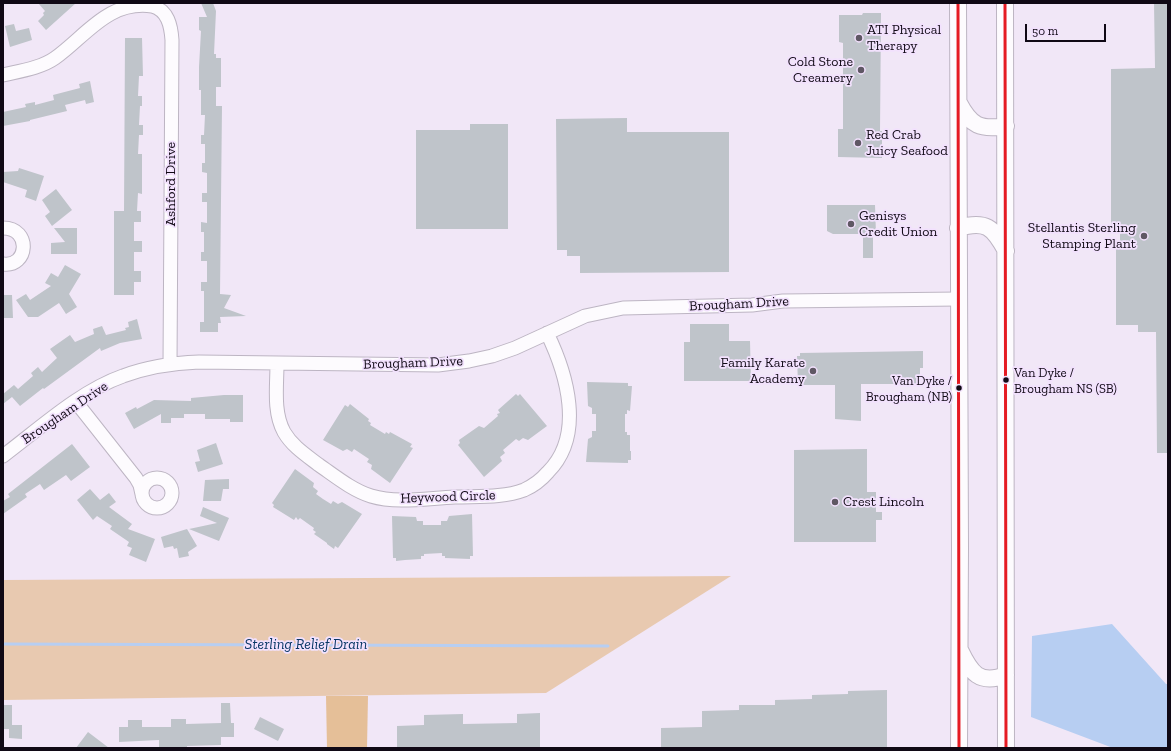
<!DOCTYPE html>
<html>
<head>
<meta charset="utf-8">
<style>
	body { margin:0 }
	#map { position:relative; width:1171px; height:751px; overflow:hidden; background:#f1e7f7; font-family:"Zilla Slab",serif }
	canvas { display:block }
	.frame { position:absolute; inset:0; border:4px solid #100915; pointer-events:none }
	.scale { position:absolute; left:1025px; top:24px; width:81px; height:18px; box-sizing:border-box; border:2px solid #100915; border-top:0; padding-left:5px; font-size:12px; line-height:14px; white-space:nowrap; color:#100915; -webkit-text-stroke:3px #f2e1fd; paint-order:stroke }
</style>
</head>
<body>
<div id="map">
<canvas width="1171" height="751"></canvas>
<div class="frame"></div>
<div class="scale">50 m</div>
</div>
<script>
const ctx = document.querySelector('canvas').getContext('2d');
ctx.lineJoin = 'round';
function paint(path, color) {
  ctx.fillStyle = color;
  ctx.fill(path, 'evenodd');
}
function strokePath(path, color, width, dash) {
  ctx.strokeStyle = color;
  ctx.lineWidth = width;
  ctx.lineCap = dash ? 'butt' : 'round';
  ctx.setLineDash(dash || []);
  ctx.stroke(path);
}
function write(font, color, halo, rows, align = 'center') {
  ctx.font = font + ' "Zilla Slab",serif';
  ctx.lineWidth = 3.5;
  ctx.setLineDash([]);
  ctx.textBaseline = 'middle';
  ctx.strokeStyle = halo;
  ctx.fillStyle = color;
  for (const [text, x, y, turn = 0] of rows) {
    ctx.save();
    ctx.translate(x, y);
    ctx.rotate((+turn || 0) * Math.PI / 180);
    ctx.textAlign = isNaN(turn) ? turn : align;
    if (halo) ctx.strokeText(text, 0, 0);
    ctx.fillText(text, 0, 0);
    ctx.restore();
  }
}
const green = new Path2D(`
	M731,576l-185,117 -543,7v-120z`);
const forest = new Path2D(`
	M326,696h42l-1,52h-40z`);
const water = new Path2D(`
	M1112,624l54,60h2v64h-55l-82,-31 1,-81z`);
const stream = new Path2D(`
	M3,644l605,2`);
const building = new Path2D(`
	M38,3h38l-30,27 -8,-9 6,-6 -1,-2 2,-2z
	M201,3h12l3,8 -2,43h2v4h5v29h-5v19h6l-2,188 11,1 -7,13 22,8 -26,1 1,6h-3v9h-18v-10h4v-31h-3v-9h6v-21h-6v-9h3v-20h-3v-10l6,1v-21h-5v-9h5v-20l-5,-1v-9h3v-19h-4v-9h3l1,-20h-4v-25h-2v-23l2,-36 -2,-1v-13h8z
	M1154,3h14v450h-11l-1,-121h-18v-7h-22v-80l4,1v-20l-9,-1v-156l44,-1z
	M863,13h18l-1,118h2v27l-44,-1v-28h5v-86l-4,-1v-27h23z
	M14,24l2,7 13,-3 3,12 -22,7 -5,-21z
	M125,38h17l1,38h-4l-1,20h4v10h-2l-1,19h4v10h-4l-1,19h4v40l-4,-1 -1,18h4v11h-7v19h8v11h-8v19h7v11h-7v13h-20v-84h10z
	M90,81l4,21 -8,2 -1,-4 -20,5 2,6 -37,9v1l-27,5v-14l23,-5 -1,-3 10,-2v3l19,-5 -1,-5 27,-7 -1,-4z
	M627,118v14h102v140l-149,1v-17h-13v-6h-10l-1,-131z
	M470,124h38v105h-92v-99h54z
	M19,168l25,8 -8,25 -11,-4 2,-7 -24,-8v-10l15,-1z
	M56,189l16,21 -20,16 -7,-10 5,-4 -8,-12z
	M827,205h48l1,29h-3v24h-10v-24h-30l-6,-3z
	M54,228h23v26h-26v-11l14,-1z
	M65,265l16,9 -12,20 8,13 -11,7 -7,-11 -21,14h-10l-12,-17 10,-6 4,6 21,-14 -6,-3 6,-10 7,4z
	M3,295h9l1,23h-10z
	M137,319l5,20 -22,4 -19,8 -1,-3 -56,41 -1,-1 -23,18 -8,-9 -9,7v-10l11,-9 4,4 15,-13 -2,-3 7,-6 4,5 15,-14 -7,-9 20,-14 5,7 19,-8 -1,-5 9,-3 4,9 20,-5 -1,-2 4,-1 -1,-5z
	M690,324h39v17h21l1,40h-67v-39h6z
	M923,351v17h-3v16h-59v37l-26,-2v-34h-37l-1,-29h3v-3z
	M587,382l41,1v3h4l-2,25 -3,-1v4h-2v18h2v3h3v16h1v9h-3v3l-42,-1 2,-23 4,-2v-6h4v-17h-4v-6l-4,-2z
	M516,394l2,2 2,-2 27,32 -19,14 -5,-2 -4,3 -3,-2 -13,11 2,3 -5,4 2,4 -18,16 -26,-32 2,-2 -1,-3 20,-14 5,2 14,-12 -1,-2 3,-1 -2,-3z
	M224,395h19v27h-13v-3h-25v-5h-21v4h-13v5h-10v-9l-27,15 -9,-16 11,-6 1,2 17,-9 37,1v-3z
	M350,404l19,15 -1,2 3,2 -1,2 15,9 1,-2 3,2 1,-2 22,12 -2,3 3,1 -23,35 -19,-14 1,-4 -5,-3 2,-3 -15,-10 -2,3 -5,-3 -4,2 -20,-11 22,-35 3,2z
	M216,443l7,21 -25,8 -3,-10 5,-1 -3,-11z
	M72,444l18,23 -19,14 -5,-6 -22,15 -4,-6 -15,10 2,3 -24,17v-13l7,-4 -2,-3z
	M867,449v43h9v20h6v8h-6v22h-82v-92z
	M295,469l19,14 -1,4 5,4 -2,3 7,5 8,5 2,-3 5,3 4,-2 20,12 -24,34 -3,-2 -1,3 -7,-5v-1l-13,-9 2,-2 -3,-2 1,-2 -14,-10 -2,2 -2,-3 -2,3 -21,-13 1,-2 -2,-2z
	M229,479v10h-6l-2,12h-18l2,-21z
	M90,489l10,11 9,-7 7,9 -7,5 23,17 -4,5 27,10 -9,23 -17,-7 3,-7 -5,-2 2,-4 -19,-13 2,-3 -15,-10 -4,4 -16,-20z
	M203,507l26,11 -10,23 -30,-12 28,-6 -17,-7z
	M472,514l1,42h-3v3l-25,-1v-2h-3v-3l-18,1v2h-3v3l-16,1 -9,1v-3h-3l-1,-42 24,1 1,4h6v4h18v-4h6l2,-5z
	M187,529l10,17 -9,6 1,4 -10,2 -2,-10 -3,1 -1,-3 -9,2 -3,-11z
	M887,690v58h-226v-20l41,-1v-16l37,-1v-5h36v-5l37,-1v-4l36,-1v-3z
	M221,703h9l1,20h3v14h-13v8l-34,1v2h-28v-8l-40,2v-15h9v-7h14v7h29v-8h15v5l35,-1z
	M3,705h9v20h10v14l-13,-1v-9h-6z
	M540,713v35h-143v-22l27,-1v-10l39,-1v10l54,-1v-9z
	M260,717l24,12 -6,12 -24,-12z
	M88,732l21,16h-33z`);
const minor = new Path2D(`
	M3,75c17,-4 38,-7 52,-17 31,-22 53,-58 97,-52 16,4 19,20 20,34l-2,324
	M3,228c29,0 25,40 0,36
	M277,364c0,22 -4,48 7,68 8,14 22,23 35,33 16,11 33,25 52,31 26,8 57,2 84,1 23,-1 48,1 69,-7 9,-4 18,-11 24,-18 37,-37 19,-98 -1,-139
	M76,402l60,76 4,7 2,9
	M3,456c36,-27 77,-65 120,-80 24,-9 50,-13 76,-14l239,3 31,-4 23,-5 23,-8 70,-32 38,-8 129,-3 31,-4 176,-2
	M142 493a15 15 0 1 1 30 0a15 15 0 1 1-30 0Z`);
const major = new Path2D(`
	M958,3l2,545 -1,200
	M1005,3l1,745
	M959,103c12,23 21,27 47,23
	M958,228c28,-8 35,-1 48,23
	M960,650c11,23 19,35 46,25`);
const bus1 = new Path2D(`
	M958,3l1,745
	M1005,3l1,745`);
const markers = [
	[859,38,4,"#5f5764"],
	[861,70,4,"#5f5764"],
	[858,143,4,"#5f5764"],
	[851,224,4,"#5f5764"],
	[1144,236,4,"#5f5764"],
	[813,371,4,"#5f5764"],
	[1006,380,3.5,"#100915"],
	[959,388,3.5,"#100915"],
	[835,502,4,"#5f5764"]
];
const busNames = [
	["Van Dyke /",1014,373],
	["Brougham NS (SB)",1014,389],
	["Van Dyke /",952,381,"right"],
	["Brougham (NB)",952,397,"right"]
];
const poiNames = [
	["ATI Physical",867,30],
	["Therapy",867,46],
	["Cold Stone",853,62,"right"],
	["Creamery",853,78,"right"],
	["Red Crab",866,135],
	["Juicy Seafood",866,151],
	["Genisys",859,216],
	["Credit Union",859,232],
	["Stellantis Sterling",1136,228,"right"],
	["Stamping Plant",1136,244,"right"],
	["Family Karate",805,363,"right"],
	["Academy",805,379,"right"],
	["Crest Lincoln",843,502]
];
const streetNames = [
	["Ashford Drive",171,184,-90],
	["Brougham Drive",739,304,-3],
	["Brougham Drive",413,363,-2],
	["Brougham Drive",65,413,-34],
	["Heywood Circle",448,497,-2]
];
const waterNames = [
	["Sterling Relief Drain",306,645]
];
paint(green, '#e8c9b0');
paint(forest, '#e5bf98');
paint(water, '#b7cef2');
strokePath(stream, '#b7cef2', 3);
paint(building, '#bfc4ca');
strokePath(minor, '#bdb5c3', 15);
strokePath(major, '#bdb5c3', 18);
strokePath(minor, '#fdfbfe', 13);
strokePath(major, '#fdfbfe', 16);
strokePath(bus1, '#e51a23', 3);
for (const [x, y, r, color] of markers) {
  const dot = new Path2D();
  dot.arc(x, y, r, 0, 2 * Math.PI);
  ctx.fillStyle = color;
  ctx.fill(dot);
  strokePath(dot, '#f2e1fd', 1.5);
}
write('13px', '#100915', '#f2e1fd', busNames, 'left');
write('14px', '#100915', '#f2e1fd', poiNames, 'left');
write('14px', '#100915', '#f2e1fd', streetNames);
write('italic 15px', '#083765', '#f2e1fd', waterNames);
</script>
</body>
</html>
